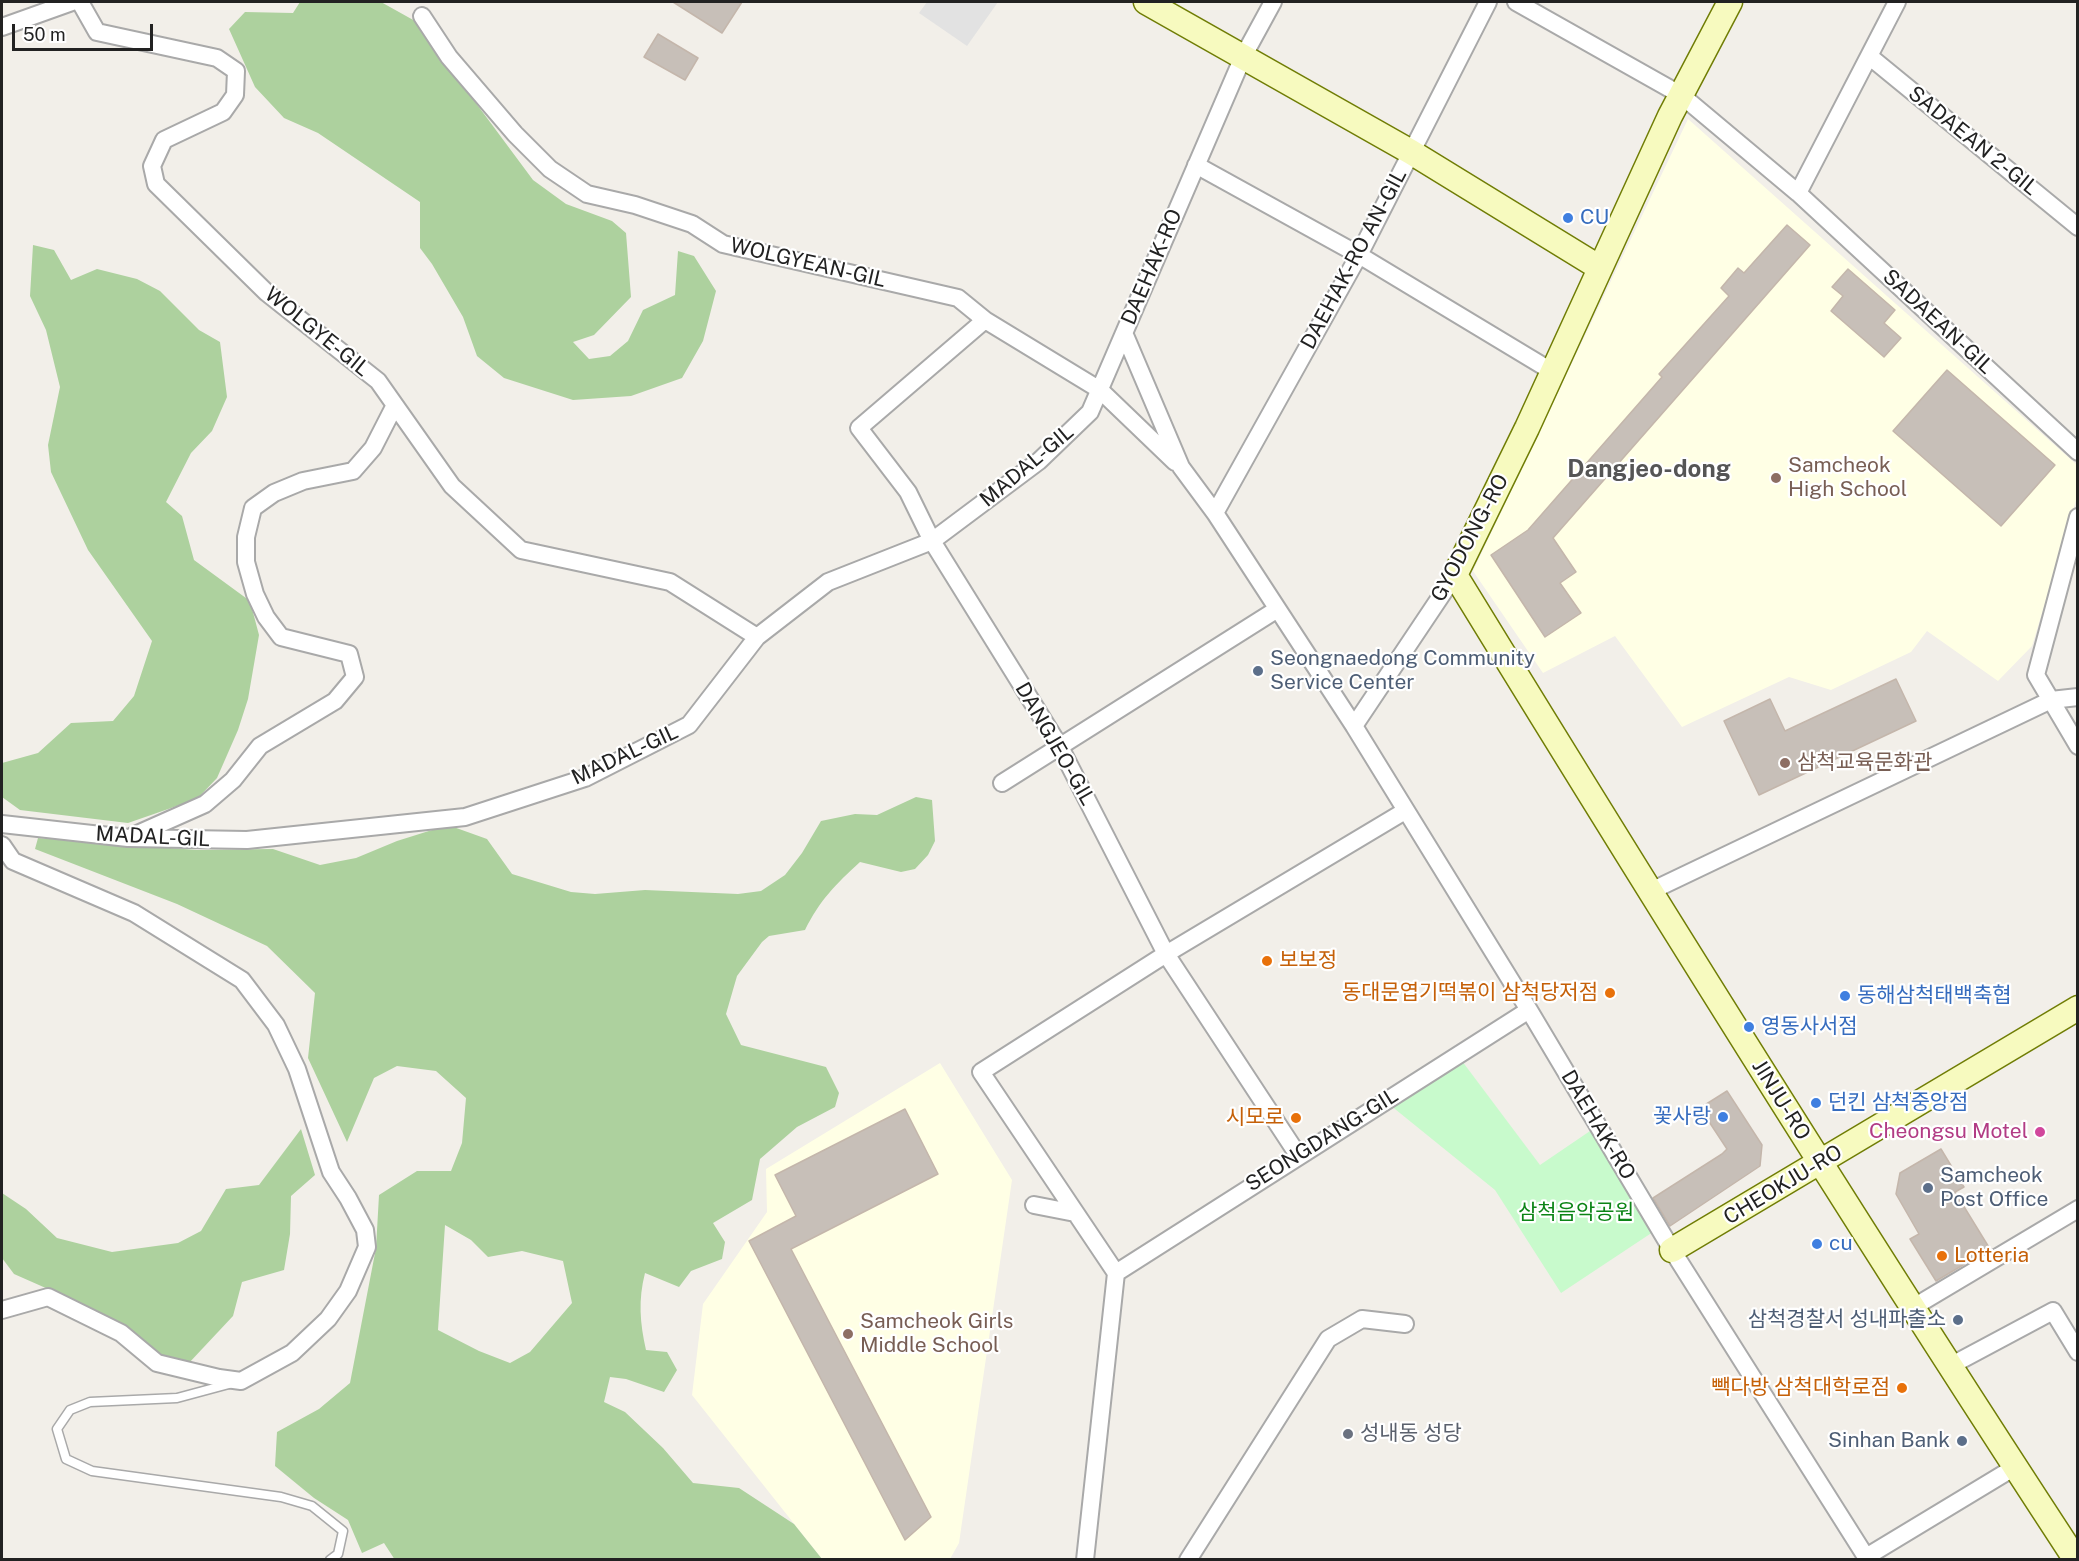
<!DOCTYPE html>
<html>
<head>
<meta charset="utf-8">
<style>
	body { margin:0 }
	#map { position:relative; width:2079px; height:1561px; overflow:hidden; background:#f2efe9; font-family:"Public Sans",sans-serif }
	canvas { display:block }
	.frame { position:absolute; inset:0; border:3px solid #222; pointer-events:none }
	.scale { position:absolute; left:12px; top:24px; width:141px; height:27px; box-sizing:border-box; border:3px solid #222; border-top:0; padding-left:8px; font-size:18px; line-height:21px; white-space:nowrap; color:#222; -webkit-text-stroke:4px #fff; paint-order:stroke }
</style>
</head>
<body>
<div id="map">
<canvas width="2079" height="1561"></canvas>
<div class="frame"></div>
<div class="scale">50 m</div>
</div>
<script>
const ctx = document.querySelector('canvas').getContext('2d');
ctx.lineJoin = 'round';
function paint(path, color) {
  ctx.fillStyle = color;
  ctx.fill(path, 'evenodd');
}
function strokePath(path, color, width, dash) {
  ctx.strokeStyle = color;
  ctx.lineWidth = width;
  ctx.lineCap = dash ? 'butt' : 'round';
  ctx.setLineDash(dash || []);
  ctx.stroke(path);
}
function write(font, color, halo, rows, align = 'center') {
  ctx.font = font + ' "Public Sans","Noto Sans KR",sans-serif';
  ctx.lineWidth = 4.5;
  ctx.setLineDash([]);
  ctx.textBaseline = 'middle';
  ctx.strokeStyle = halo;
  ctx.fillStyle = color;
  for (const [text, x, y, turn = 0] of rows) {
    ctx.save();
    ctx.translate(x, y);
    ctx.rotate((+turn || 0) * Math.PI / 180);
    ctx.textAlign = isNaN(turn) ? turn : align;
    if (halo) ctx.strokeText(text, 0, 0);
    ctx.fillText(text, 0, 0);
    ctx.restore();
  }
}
const education = new Path2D(`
	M1688,119l389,346v32l-45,149 -34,35 -71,-50 -16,21 -80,38 -42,-13 -107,50 -67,-91 -72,37 -70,-102z
	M940,1063l72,117 -53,363 -9,16h-128l-130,-164 11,-91 64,-92 -1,-43z`);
const forest = new Path2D(`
	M300,2h81l34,19 118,159 33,24 46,17 14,12 5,64 -37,38 -21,7 16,17 21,-3 18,-15 15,-31 32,-15 3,-44 16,5 22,35 -13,50 -21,37 -51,18 -58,4 -69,-22 -27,-22 -14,-39 -31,-53 -12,-16v-46l-102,-69 -34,-15 -29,-31 -26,-58 16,-17 48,1z
	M33,245l21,5 17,30 26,-11 40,10 23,12 39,39 21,12 7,55 -15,34 -21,22 -25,49 16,14 12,44 56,41 9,34 -11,64 -10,31 -21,48 -20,21 -69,24 -108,-13 -18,-13v-34l36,-10 33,-30 42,-2 21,-25 18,-55 -64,-91 -37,-78 -3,-27 12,-58 -14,-57 -16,-34z
	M916,797l16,3 3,41 -7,14 -13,14 -14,3 -41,-10c-25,23 -40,38 -55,68l-36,6 -7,6 -25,34 -11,38 15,31 85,22 13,26 -4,14 -38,20 -37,32 -8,41 -39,23 12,19 -3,17 -31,12 -12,16 -34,-14c-7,27 -5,50 1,77l21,2 10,18 -13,22 -38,-13 -16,-2 -6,25 21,10 38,36 30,35 46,5 55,36 28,35 -427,1 -11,-17 -22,10 -14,-33 -34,-22 -39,-32 2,-34 42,-23 31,-26 26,-135 3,-53 38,-24h34l11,-28 4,-45 -30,-27 -39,-5 -23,12 -27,64 -39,-84 7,-65 -48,-47 -90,-42 -142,-55 3,-11 159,12 76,-1 47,16 36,-7 41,-17 51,-16 39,14 25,35 59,18 24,2 50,-4 93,4 23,-3 24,-16 17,-22 19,-32 34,-7 22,1zM445,1225l26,15 17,17 34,-6 41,10 9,42 -42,49 -20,11 -31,-12 -41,-21z
	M301,1129l14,46 -24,21 -1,38 -6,36 -42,12 -9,34 -45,48 -29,-9 -30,-24 -47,-27 -68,-30 -12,-16v-65l24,16 31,29 55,14 66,-9 23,-12 25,-42 33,-4z`);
const park = new Path2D(`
	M1462,1061l78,104 53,-36 60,103 -92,61 -66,-103 -105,-85z`);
const parking = new Path2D(`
	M927,2h71l-31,44 -48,-33z`);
const building = new Path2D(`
	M673,2h69l-20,31z
	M658,34l40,24 -13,22 -41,-23z
	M1787,225l23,20 -257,293 23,34 -16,11 21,30 -36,24 -54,-82 37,-25 134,-153 -3,-3 70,-78 -8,-8 17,-20 6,5z
	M1848,269l47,41 -11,13 17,15 -17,19 -53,-46 12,-15 -11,-9z
	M1947,370l108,95 -54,61 -108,-95z
	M1896,679l20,42 -157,74 -35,-74 46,-22 15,32z
	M1727,1091l35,54 -2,21 -90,60 -17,-28 69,-44 5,-5 -27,-41z
	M905,1109l33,65 -147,75 140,268 -26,23 -156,-299 47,-25 -21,-41z
	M1941,1149l23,38 -9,5 35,57 -54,32 -26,-42 9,-5 -23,-40 4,-21z`);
const lane = new Path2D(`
	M229,1384l-52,14 -87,4 -20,8 -13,19 9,30 26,12 189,26 31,9 31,25 -5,23 -8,6`);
const street = new Path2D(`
	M80,2l17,30 120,26 19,13 -1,24 -12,17 -59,28 -12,26 4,18 111,109 111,88 74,105 69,64 149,32 87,55
	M1516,2l165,93 117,98 280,259
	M422,16l27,41 66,77 35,35 37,25 48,11 57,19 31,20 235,54 27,22
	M2,27l70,-25
	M1869,56l209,171
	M1196,165l163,90 194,117
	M1798,193l99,-191
	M1124,333l57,134 34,46 139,213 175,284 143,240 196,310
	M1175,462l-75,-72 -115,-70 -126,108 49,64 24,49 128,206 106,207 132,201
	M1215,513l144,-258 129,-253
	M2078,517l-42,158 42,71
	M1354,726l101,-151
	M1002,783l274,-173
	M2,824l126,14 119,2 218,-23 120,-39 104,-53 68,-88 71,-55 104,-41 107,-80 51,-49 153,-355 30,-55
	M133,836l72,-32 28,-24 27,-34 75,-45 20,-24 -6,-23 -68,-17 -15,-20 -11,-23 -9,-32v-25l7,-29 21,-15 29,-12 50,-10 20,-23 22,-43
	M2,845l11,16 121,52 108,67 34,45 21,44 34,103 17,26 17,32 2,17 -19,44 -20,28 -36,34 -51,28 -22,-3 -62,-15 -36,-30 -73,-36 -46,13
	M1649,892l402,-192 27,-3
	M1034,1205l41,8
	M1116,1273l-135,-201 185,-118 239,-143
	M1912,1308l166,-99
	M1950,1366l103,-55 25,41
	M1866,1557l149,-90
	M1085,1560l31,-287 413,-263
	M1188,1560l140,-221 34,-20 43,5`);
const secondary = new Path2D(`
	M1146,2l265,150 189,116
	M1730,2l-60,114 -143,312 -72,147c203,331 408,660 621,985
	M1672,1250l406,-242`);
const markers = [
	[1568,218,6,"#3f7fe0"],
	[1776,478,6,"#8d6e63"],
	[1258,671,6,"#5c6f8a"],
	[1785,763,6,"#8d6e63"],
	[1267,961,6,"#e8710a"],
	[1610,993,6,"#e8710a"],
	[1845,996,6,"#3f7fe0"],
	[1749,1027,6,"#3f7fe0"],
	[1816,1103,6,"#3f7fe0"],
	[1723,1117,6,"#3f7fe0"],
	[1296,1118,6,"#e8710a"],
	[2040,1132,6,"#d1479c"],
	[1928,1188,6,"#5c6f8a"],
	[1817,1244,6,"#3f7fe0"],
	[1942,1256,6,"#e8710a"],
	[1958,1320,6,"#5c6f8a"],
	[848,1334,6,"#8d6e63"],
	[1902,1388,6,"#e8710a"],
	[1348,1434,6,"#6b7280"],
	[1962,1441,6,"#5c6f8a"]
];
const streetNames = [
	["SADAEAN 2-GIL",1973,141,39],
	["DAEHAK-RO AN-GIL",1354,259,-62],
	["WOLGYEAN-GIL",808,263,13],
	["DAEHAK-RO",1152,267,-67],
	["SADAEAN-GIL",1938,322,43],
	["WOLGYE-GIL",317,332,39],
	["MADAL-GIL",1027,466,-40],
	["GYODONG-RO",1470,538,-62],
	["DANGJEO-GIL",1055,744,60],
	["MADAL-GIL",625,755,-25],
	["MADAL-GIL",153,837,3],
	["JINJU-RO",1781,1100,58],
	["DAEHAK-RO",1598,1125,59],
	["SEONGDANG-GIL",1322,1140,-32],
	["CHEOKJU-RO",1783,1185,-31]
];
const shopNames = [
	["CU",1580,218],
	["동해삼척태백축협",1857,996],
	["영동사서점",1761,1027],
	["던킨 삼척중앙점",1828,1103],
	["꽃사랑",1711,1117,"right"],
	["cu",1829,1244]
];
const educationNames = [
	["Samcheok",1788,466],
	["High School",1788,490],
	["삼척교육문화관",1797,763],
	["Samcheok Girls",860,1322],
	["Middle School",860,1346]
];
const serviceNames = [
	["Seongnaedong Community",1270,659],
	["Service Center",1270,683],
	["Samcheok",1940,1176],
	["Post Office",1940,1200],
	["삼척경찰서 성내파출소",1946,1320,"right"],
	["Sinhan Bank",1950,1441,"right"]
];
const foodNames = [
	["보보정",1279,961,"left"],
	["동대문엽기떡볶이 삼척당저점",1598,993],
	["시모로",1284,1118],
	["Lotteria",1954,1256,"left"],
	["빽다방 삼척대학로점",1890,1388]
];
const hotelNames = [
	["Cheongsu Motel",2028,1132]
];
const parkNames = [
	["삼척음악공원",1576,1213]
];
const worshipNames = [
	["성내동 성당",1360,1434]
];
const quarterNames = [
	["Dangjeo-dong",1649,470]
];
paint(education, '#ffffe5');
paint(forest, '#add19e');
paint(park, '#c8facc');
paint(parking, '#e2e2e2');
paint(building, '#c7bfb8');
strokePath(building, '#c4b6ab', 1.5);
strokePath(lane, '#a9a9a9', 11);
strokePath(street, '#a9a9a9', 20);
strokePath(secondary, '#707d05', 27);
strokePath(lane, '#fff', 8);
strokePath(street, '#fff', 16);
strokePath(secondary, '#f7fabf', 24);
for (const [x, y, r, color] of markers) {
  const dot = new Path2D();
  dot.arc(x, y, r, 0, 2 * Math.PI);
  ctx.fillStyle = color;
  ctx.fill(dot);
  strokePath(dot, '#fff', 2);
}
write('21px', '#222', '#fff', streetNames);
write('21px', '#366cbe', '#fff', shopNames, 'left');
write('21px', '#785e54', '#fff', educationNames, 'left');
write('21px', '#4e5e75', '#fff', serviceNames, 'left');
write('21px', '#c56008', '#fff', foodNames, 'right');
write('21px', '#b23c85', '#fff', hotelNames, 'right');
write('21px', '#0c8416', '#fff', parkNames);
write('21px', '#5b616d', '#fff', worshipNames, 'left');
write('bold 24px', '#555', '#fff', quarterNames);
</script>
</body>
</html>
